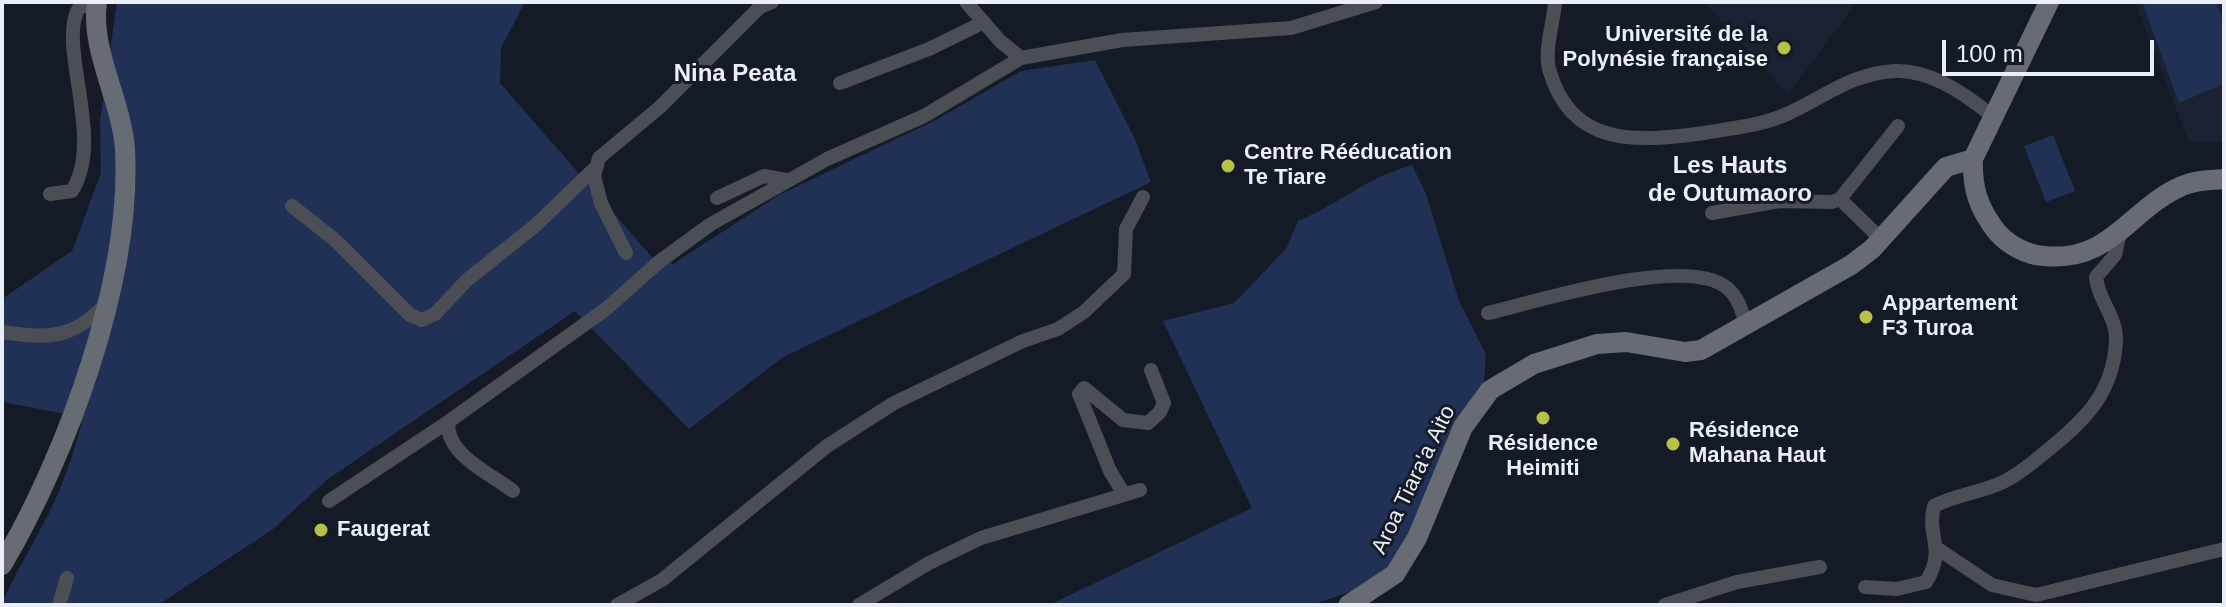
<!DOCTYPE html>
<html>
<head>
<meta charset="utf-8">
<style>
	body { margin:0 }
	#map { position:relative; width:2226px; height:607px; overflow:hidden; background:#151b26; font-family:Helvetica,sans-serif }
	canvas { display:block }
	.frame { position:absolute; inset:0; border:4px solid #eaeef6; pointer-events:none }
	.scale { position:absolute; left:1942px; top:40px; width:212px; height:36px; box-sizing:border-box; border:4px solid #eaeef6; border-top:0; padding-left:10px; font-size:24px; line-height:28px; white-space:nowrap; color:#eaeef6; -webkit-text-stroke:6px #151b26; paint-order:stroke }
</style>
</head>
<body>
<div id="map">
<canvas width="2226" height="607"></canvas>
<div class="frame"></div>
<div class="scale">100 m</div>
</div>
<script>
const ctx = document.querySelector('canvas').getContext('2d');
ctx.lineJoin = 'round';
function paint(path, color) {
  ctx.fillStyle = color;
  ctx.fill(path, 'evenodd');
}
function strokePath(path, color, width, dash) {
  ctx.strokeStyle = color;
  ctx.lineWidth = width;
  ctx.lineCap = dash ? 'butt' : 'round';
  ctx.setLineDash(dash || []);
  ctx.stroke(path);
}
function write(font, color, halo, rows, align = 'center') {
  ctx.font = font + ' Helvetica,sans-serif';
  ctx.lineWidth = 6;
  ctx.setLineDash([]);
  ctx.textBaseline = 'middle';
  ctx.strokeStyle = halo;
  ctx.fillStyle = color;
  for (const [text, x, y, turn = 0] of rows) {
    ctx.save();
    ctx.translate(x, y);
    ctx.rotate((+turn || 0) * Math.PI / 180);
    ctx.textAlign = isNaN(turn) ? turn : align;
    if (halo) ctx.strokeText(text, 0, 0);
    ctx.fillText(text, 0, 0);
    ctx.restore();
  }
}
const built = new Path2D(`
	M1704,2h153l-69,93z
	M2135,2h89v140h-35z`);
const green = new Path2D(`
	M117,2h408l-24,46 -1,35 151,173 22,8 106,-69 157,-75 85,-49 74,-11 39,77 17,45 -368,175 -94,72 -114,-118 -247,168 -55,50 -115,76h-156c0,-7 41,-79 48,-94 15,-31 25,-61 33,-94l-81,-15v-103l70,-48 29,-78 -1,-52z
	M2142,2h74l8,22v60l-45,19z
	M2053,135l22,56 -29,11 -22,-56z
	M1412,165l14,29 33,107 27,54 -2,27 -85,176 -35,29 -53,18h-262l203,-97 -89,-187 71,-18 52,-54 12,-28c43,-18 68,-43 114,-56z`);
const street = new Path2D(`
	M966,2l34,39 21,17 101,-18 169,-12 85,-26
	M1555,2c-1,19 -11,48 -6,67 22,79 88,73 155,64 28,-5 56,-7 83,-19 38,-17 63,-40 107,-43 35,-2 72,23 98,45
	M840,83l89,-34 55,-27
	M50,194l22,-3c34,-54 -17,-148 8,-185h16
	M717,198l47,-22 22,4
	M1840,199l58,-73
	M292,206l43,34 75,75 12,5 13,-6 32,-34 69,-55 58,-56
	M1712,213l67,-12 53,1 8,-3 41,40
	M626,253l-25,-50 -7,-27 5,-18 61,-51 100,-100 12,-5
	M1488,313c51,-12 195,-58 238,-26 12,9 16,24 20,38
	M2,332c48,7 71,7 105,-29
	M513,491c-23,-18 -67,-36 -65,-69l158,-113 54,-48 51,-37 116,-65 97,-43 97,-58
	M1124,494l-14,-23 -31,-77 5,-6 39,32 25,3 12,-11 4,-9 -13,-33
	M329,501l119,-79
	M1938,549l54,36 44,10 188,-46
	M1865,587l32,2 29,-7c21,-34 0,-45 8,-76 22,-12 47,-13 69,-24 15,-7 28,-18 40,-28 40,-32 71,-60 73,-114 1,-23 -18,-40 -20,-63l19,-22 5,-23
	M59,605l8,-27
	M617,605l45,-25 165,-134 67,-43 129,-62 35,-12 26,-17 40,-38 2,-45 17,-32
	M859,605l70,-42 52,-25 159,-48
	M1665,605l72,-23 83,-15`);
const secondary = new Path2D(`
	M2049,2l-76,157c-1,29 5,49 24,73 11,13 30,23 47,24 67,7 85,-47 138,-70 13,-6 28,-6 42,-7
	M2,565c65,-110 130,-286 123,-415 -3,-49 -35,-99 -28,-148
	M1348,605l47,-31 22,-36 46,-111 27,-37 44,-26 63,-20 29,-2 59,10 16,-2 150,-85 21,-16 74,-82 27,-8`);
const markers = [
	[1784,48,8,"#b8c147"],
	[1228,166,8,"#b8c147"],
	[1866,317,8,"#b8c147"],
	[1543,418,8,"#b8c147"],
	[1673,444,8,"#b8c147"],
	[321,530,8,"#b8c147"]
];
const poiNames = [
	["Université de la",1768,35,"right"],
	["Polynésie française",1768,60,"right"],
	["Centre Rééducation",1244,153],
	["Te Tiare",1244,178],
	["Appartement",1882,304],
	["F3 Turoa",1882,329],
	["Résidence",1689,431],
	["Mahana Haut",1689,456],
	["Résidence",1543,444,"center"],
	["Heimiti",1543,469,"center"],
	["Faugerat",337,530]
];
const streetNames = [
	["Aroa Tiara'a Aito",1414,480,-64]
];
const neighbourhoodNames = [
	["Nina Peata",735,74],
	["Les Hauts",1730,166],
	["de Outumaoro",1730,194]
];
paint(built, '#192132');
paint(green, '#213156');
strokePath(street, '#4b4e54', 14);
strokePath(secondary, '#666b74', 20);
for (const [x, y, r, color] of markers) {
  const dot = new Path2D();
  dot.arc(x, y, r, 0, 2 * Math.PI);
  ctx.fillStyle = color;
  ctx.fill(dot);
  strokePath(dot, '#151b26', 3);
}
write('bold 22px', '#eaeef6', '#151b26', poiNames, 'left');
write('22px', '#eaeef6', '#151b26', streetNames);
write('bold 24px', '#eaeef6', '#151b26', neighbourhoodNames);
</script>
</body>
</html>
